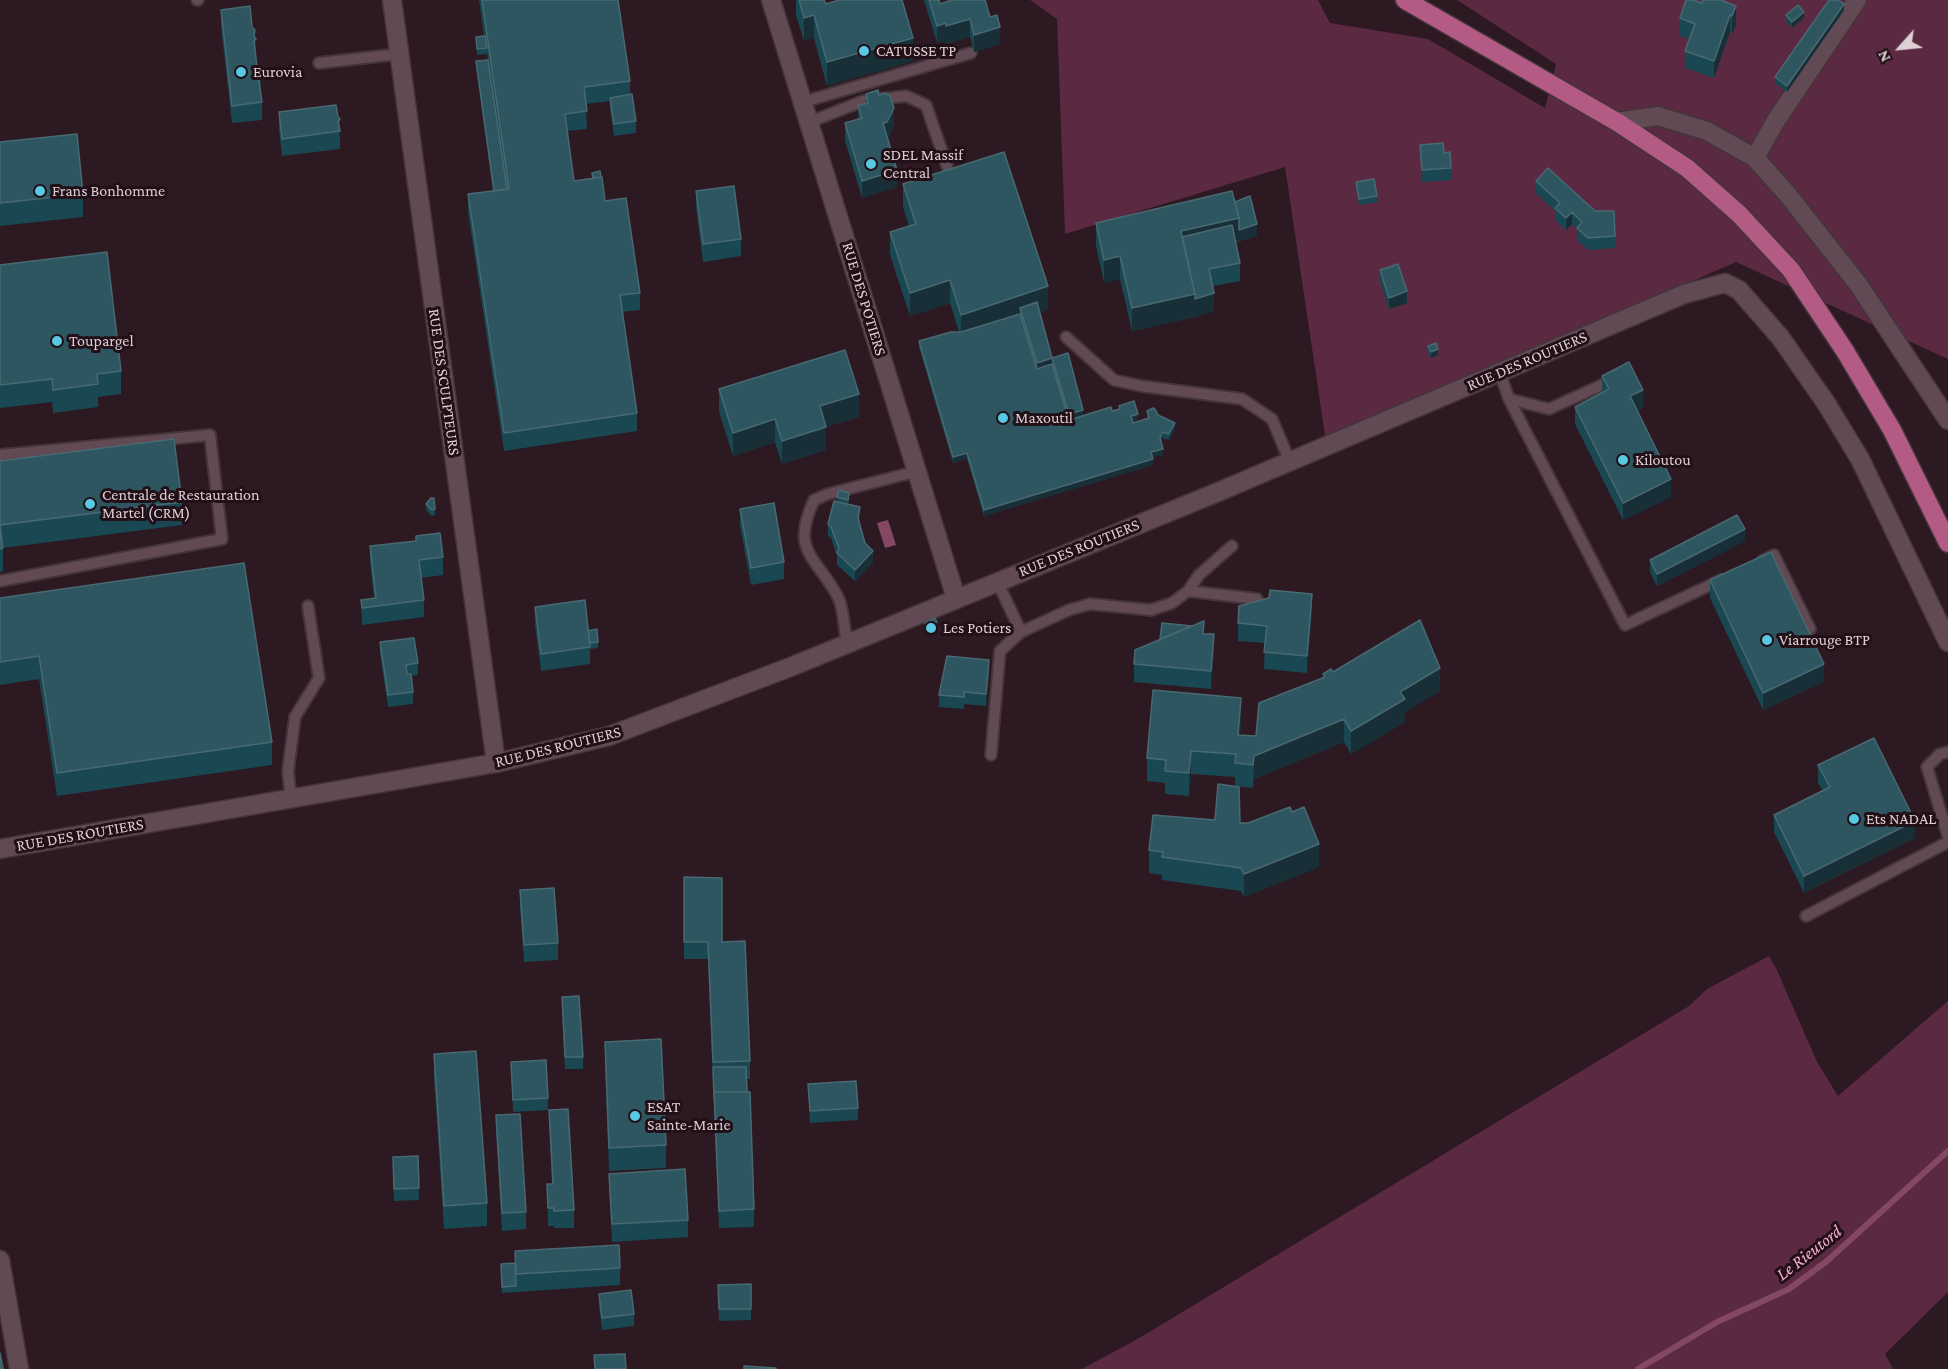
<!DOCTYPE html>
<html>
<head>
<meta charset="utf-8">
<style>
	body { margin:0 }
	#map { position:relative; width:1948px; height:1369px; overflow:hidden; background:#2d1921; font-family:"Crimson Pro",serif }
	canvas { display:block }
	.north { position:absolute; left:1870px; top:18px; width:60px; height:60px; -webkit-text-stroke:4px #221018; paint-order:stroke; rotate:243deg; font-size:16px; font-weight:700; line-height:24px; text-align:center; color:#ddcfd4 }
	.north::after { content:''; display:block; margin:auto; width:21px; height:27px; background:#ddcfd4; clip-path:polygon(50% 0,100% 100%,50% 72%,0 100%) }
</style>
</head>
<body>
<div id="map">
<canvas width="1948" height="1369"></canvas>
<div class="north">N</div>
</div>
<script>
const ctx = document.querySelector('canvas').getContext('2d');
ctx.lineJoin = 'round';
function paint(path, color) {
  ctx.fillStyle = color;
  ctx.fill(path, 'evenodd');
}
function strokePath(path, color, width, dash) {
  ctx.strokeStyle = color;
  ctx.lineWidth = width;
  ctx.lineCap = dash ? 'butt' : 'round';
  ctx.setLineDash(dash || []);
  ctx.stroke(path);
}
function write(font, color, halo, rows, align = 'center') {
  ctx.font = font + ' "Crimson Pro",serif';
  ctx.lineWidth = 6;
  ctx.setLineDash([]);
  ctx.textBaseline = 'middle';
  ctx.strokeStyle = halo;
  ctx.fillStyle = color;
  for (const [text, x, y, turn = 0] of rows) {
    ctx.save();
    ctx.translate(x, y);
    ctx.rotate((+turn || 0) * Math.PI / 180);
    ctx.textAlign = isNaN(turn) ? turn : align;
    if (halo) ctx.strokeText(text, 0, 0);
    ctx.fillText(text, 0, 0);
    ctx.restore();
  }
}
const green = new Path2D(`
	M1030,0h288l12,23 98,16 117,69 11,-44 -99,-64h491v359l-212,-97 -410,180 -41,-275 -220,67 -8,-215z
	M1769,956l7,12 41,94 21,34 110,-95v291l-63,62 8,15h-811l59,-32 548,-331 18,-17z`);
const water = new Path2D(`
	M888,520l8,25 -11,3 -8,-25z`);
const stream = new Path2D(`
	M1638,1369l79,-47 72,-33 38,-28 121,-110`);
const lane = new Path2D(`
	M197,0h1
	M319,63l80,-9
	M803,102l168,-49
	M810,122l53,-21 43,-5 20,9 21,61
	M1066,337l48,43 27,6 101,13 30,20 18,43
	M1500,373l9,26 40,10 66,-30
	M1509,399l116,226 96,-45
	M0,455l210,-20 12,104 -222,42
	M1762,561l12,-6 36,74
	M997,581l24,51 48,-22 21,-6 61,6 21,-7 16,-12 11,-16 33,-29
	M1188,591l69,8
	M847,643c-3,-14 -3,-34 -9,-46 -22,-41 -48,-45 -24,-97l14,-6 90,-23
	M1948,752l-8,2 -13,13 21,69
	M991,755l9,-104 21,-19
	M291,799l-3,-28 7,-54 24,-39 -11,-72
	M1806,916l142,-74`);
const street = new Path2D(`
	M392,0l104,763
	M771,0l185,598
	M1617,122l41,-6 49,15 48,27 33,37 70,89 90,136
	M1755,158l20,-36 82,-122
	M0,849l496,-86 113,-27 184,-70 425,-174 466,-198 41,-11 14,7 41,47 46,66 34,56 88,183
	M0,1260l19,109`);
const primary = new Path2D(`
	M1405,0l212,122 70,46 52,46 52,56 54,81 47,79 56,113`);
const wall = new Path2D(`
	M479,0h139l12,81v13l6,27v12l-22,3 -4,-27v-8l-24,3 1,25 -20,2 7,50 18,-3v-5l13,28 35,92v17l-18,2 15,101v18l-133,20 -36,-239v-18l25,-3 -17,-124v-6l12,-1 -1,-8v2l-10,1 -1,-18 8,-1z
	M796,0h28l2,4 87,57 -86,25 -13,-48 -10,3 -8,-26z
	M924,0h15l1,4 50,13 10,27 -26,8 -4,-15 -24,7v-3l-9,2z
	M1702,3l34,3v18l-4,10 -2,-2 -16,46 -29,-10v-17l4,-12 -9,-3v-18z
	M221,10l31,17 3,11 2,29 3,10 2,25v18l-30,3 -11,-96z
	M1844,10l-57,82 -12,-9v-6z
	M1786,15l18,3 -12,10 -6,-7z
	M866,94l13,1 15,30 -6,13 9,49 -35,11 -17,-57v-18l13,-4v-13l8,-3z
	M336,105l4,32v12l-58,7 -3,-26v-18z
	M0,142l83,52v23l-83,9z
	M1420,145l24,8 7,15v12l-29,2z
	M1536,181l79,55v12l-27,2 -11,-10v-11l-5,-5 -6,6 -11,-10v-9l-19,-18z
	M1356,182l21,14v6l-18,3 -3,-17z
	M903,184l145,125 -8,3 12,52v-6l31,58 29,-5 7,-2v-3l19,13 -5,2v2l14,-4v-8l11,4 17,14 -6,11 -6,-2 -2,4 2,13 -11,2 1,8 -169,51 -17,-57 -14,4 -34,-116v-6l40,-9 -9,-29 -40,13 -20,-61v-23l19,-6 -6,-19z
	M696,191l45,48v17l-38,6 -7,-54z
	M1235,202l22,34 -21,6 4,21v18l-27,5 1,25 -19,6 -63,14 -12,-52 -16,4 -8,-37v-23z
	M0,265l121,106v23l-23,3v10l-45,6 -1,-11 -52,6z
	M1380,270l27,33 -18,6 -9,-28z
	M1428,346l10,9 -7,3 -3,-6z
	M1602,376l41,31 -6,4 34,86 -48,23 -48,-96v-17l27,-15z
	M719,389l140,28 -33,10v23l-44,14 -7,-22 -42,14 -14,-44z
	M0,461l182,41v23l-179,23v23l-3,1z
	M837,497l12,2 -1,5 12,15 -1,4 6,20 8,20 -18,18 -18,-16v-9l-6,-18 -3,-2v-12l9,-23z
	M426,504l9,5v6l-3,1 -6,-6z
	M740,509l44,53v17l-33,6 -11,-59z
	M1745,541l-88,45 -7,-14v-12z
	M370,546l73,11v18l-22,3 3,22v17l-62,8 -1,-25 13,-2 -4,-34z
	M1710,580l114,102 -61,28 -53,-112z
	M0,598l272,144v23l-215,31 -18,-117 -39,6z
	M1269,598l43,13 -5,62 -43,-4 1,-26 -27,-2v-18z
	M535,607l53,24 10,11v6l-8,1v15l-49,7 -6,-46z
	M1204,634l10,18 -3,37 -77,-7v-18z
	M380,642l38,21v12l-7,1 2,16v12l-25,3 -8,-53z
	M989,672l-3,34 -22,-2v5l-25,-2v-12z
	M1333,672l107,19 -35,21v10l-54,32 -7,-12 -90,37 -1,9 -18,-2v-9l-44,-3 -2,22 -24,-2v-11l-18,-2v-23l94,-37 -1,14 16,1 67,-58v-4z
	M1818,765l97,73 -111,55 -30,-61v-17l49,-24 -5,-8z
	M1292,812l27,55 -75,30 -3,-6 -79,-11v-5l-13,-2v-23l91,-27h8z
	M684,877l38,65 28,119v18h-3l7,130v18l-35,1 -11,-269h-24z
	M520,890l38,53v17l-34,2 -4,-55z
	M562,997l21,60v12h-18z
	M605,1042l61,103v23l-57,3 -4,-106z
	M434,1054l53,149v23l-43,3 -10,-152z
	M511,1062l37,36v12l-35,2z
	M808,1084l50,24v12l-48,3z
	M549,1110l25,100v18h-20v-2h-6l-1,-42h5z
	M496,1115l30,97v17l-24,2 -6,-99z
	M418,1156l1,44 -25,1 -1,-44z
	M609,1174l79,46v17l-76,5 -3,-51z
	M515,1251l105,17v17l-118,8 -1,-29 14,-1z
	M751,1284v36l-32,1 -1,-36z
	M599,1294l35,20v12l-32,4 -3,-24z`);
const shadedWall = new Path2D(`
	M1844,4v6l-57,82v-6z
	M1736,6v18l-4,10v-18z
	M1804,12v6l-12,10v-6z
	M814,15v23l-10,3v-23z
	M1730,15v17l-16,46v-17z
	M970,19v18l-24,7v-18z
	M946,23v18l-9,2v-17z
	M1000,27v17l-26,8v-17z
	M255,30v10l1,-1v17l-2,-20z
	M913,38v23l-86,25v-24z
	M260,69v11l1,-2v18l-2,-20z
	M894,108v17l-7,15 -4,-17z
	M340,119v19l-2,-16z
	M897,170v17l-35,11v-17z
	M1572,212v12l-6,6v-12z
	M1239,218l18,6v12l-72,18 -4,-23z
	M1120,256v23l-16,4v-23z
	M950,280v23l-40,13v-23z
	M1048,286v23l-25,8 -3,-9v10l-59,20v-23z
	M1407,291v12l-18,6v-11z
	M1214,293v18l-19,6 -63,14v-23l63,-14z
	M1438,349v6l-7,3v-6z
	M1052,358v12l-15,5v-12z
	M1643,390v17l-13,7v-18z
	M859,394v23l-39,12v-23z
	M1083,410v12l-14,4v-12z
	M1138,414v5l-7,2v-5z
	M775,419v23l-42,14v-23z
	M1175,423v6l-6,11v-6z
	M826,427v23l-44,14v-23z
	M1163,432v6l-3,6v-6z
	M1163,449v6l-12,3v-6z
	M967,453v6l-14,4v-6z
	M1153,459v6l-169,51v-6z
	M1671,479v18l-48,23v-17z
	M860,507v12l-2,11v-12z
	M1745,529v12l-88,45v-12z
	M873,551v12l-18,18v-11z
	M1312,594v17l-5,62v-17z
	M937,622v6l-11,4v-6z
	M1214,634v18l-3,37v-18z
	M989,660v12l-3,34v-12z
	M1824,664v18l-61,28v-17z
	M1440,668v23l-35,21v10l-54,32v-23l49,-39z
	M1241,698v23l-3,37v-23z
	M1344,719v23l-90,37 -1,9 1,-32z
	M1191,751v23l-2,22v-23z
	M1915,821v17l-111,55v-17z
	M1319,844v23l-75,30v-23z`);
const building = new Path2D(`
	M482,0h136l12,81 -46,6 3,24 -22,3 9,67 28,-4 3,24 21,-3 14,95 -20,2 17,118 -133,20 -36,-239 41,-5z
	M799,0h25l2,4 13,-4h63l11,38 -86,24 -13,-47 -10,3z
	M929,0h10l1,4 12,-4h33l5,17 7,-2 3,12 -26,8 -4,-16 -24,7v-3l-9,3z
	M1686,0h7l9,3 1,-3h18l15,6 -4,10 -2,-1 -16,46 -29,-10 10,-27 -15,-6z
	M1829,0h9l6,4 -57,82 -12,-9z
	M1798,5l6,7 -12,10 -6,-7z
	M250,6l2,21 3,3 -1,6 2,3 -2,2 3,26 3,2 -1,7 2,2 -2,3 3,21 -30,4 -11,-96z
	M485,36l2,12 -10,1 -1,-12z
	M488,60l19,129 -13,2 -18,-130z
	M878,90l1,5 6,-2 5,3 4,12 -7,14 -4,1 14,47 -35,11 -17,-58 17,-5 -4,-12 10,-3 -2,-9z
	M632,94l4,27 -22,3 -4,-26z
	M336,105l2,12 2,2 -2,3 2,9 -58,8 -3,-27z
	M77,134l6,60 -83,9v-61z
	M1443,143l1,10 6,-1 1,16 -29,2 -2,-25z
	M1004,152l44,134 -87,29 -11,-35 -40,13 -20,-61 26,-8 -13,-40z
	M1548,168l47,43h19l1,25 -27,2 -11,-10 5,-6 -10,-10 -6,6 -11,-10 5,-5 -24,-22z
	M600,171l1,6 -8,1 -1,-5z
	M1374,179l3,17 -18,3 -3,-17z
	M734,186l7,53 -38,5 -7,-53z
	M1232,191l7,27 -58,13 14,63 -63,14 -12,-52 -16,4 -8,-37z
	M1250,196l7,28 -18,6v-12l-4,-16z
	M1232,225l8,38 -31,6 5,24 -19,6v-5l-13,-57z
	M107,252l14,119 -24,3 1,10 -45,6 -1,-11 -52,6v-120z
	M1398,264l9,27 -18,7 -9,-28z
	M1037,302l15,56 -15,5 -17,-55z
	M1020,314l17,55 15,-5 17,56 42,-13 1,4 8,-2 -1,-3 15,-5 4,13 -7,2 2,7 16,-5 -2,-7 6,-3 2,1 3,6 17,8 -6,11 -6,-2 -3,6 3,11 -12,3 2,7 -169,51 -17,-57 -14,4 -34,-116 32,-9h10z
	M1436,343l2,6 -7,3 -3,-6z
	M845,350l14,44 -39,12 6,21 -44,14 -7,-22 -42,14 -14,-44z
	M1068,353l15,57 -14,4 -17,-56z
	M1629,362l14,28 -13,6 41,83 -48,24 -48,-96 34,-18 -7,-13z
	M174,439l8,63 -182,23 3,23 -3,1v-88z
	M839,490l10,3 -1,7 -11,-3z
	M431,498h3l1,11 -3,1 -6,-6z
	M834,501l26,6 -2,11 7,25 8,8 -18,19 -18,-17 2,-5 -8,-21 -3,-3z
	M774,503l10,59 -33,6 -11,-59z
	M1737,515l8,14 -88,45 -7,-14z
	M440,533l3,24 -24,3 5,40 -62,8 -1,-8 15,-2 -6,-52 46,-5v-5z
	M1771,552l53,112 -61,29 -53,-113z
	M244,563l28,179 -215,31 -18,-117 -39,6v-64z
	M1270,590l42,4 -5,62 -43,-4 3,-26 -29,-3 1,-17 30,-8z
	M585,600l5,47 -49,7 -6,-47z
	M935,618l2,4 -11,4 -1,-3z
	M1420,620l20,48 -40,24 5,7 -54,32 -7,-12 -90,37 -1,9 -18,-2 1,-9 -45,-3 -2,22 -24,-2 1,-11 -19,-2 6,-68 88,8 -3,37 18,1 3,-33 66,-26 -2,-3 8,-5 2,3z
	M1204,621l-1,13h11l-3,37 -77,-7 1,-14z
	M1162,623l30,3 -32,13z
	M597,629l1,13 -8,1 -2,-12z
	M414,638l4,25 -12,2 1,9h4l2,18 -25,3 -8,-53z
	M947,656l42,4 -3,34 -22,-2v5l-25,-2z
	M1874,738l41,83 -111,55 -30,-61 56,-28 -12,-22z
	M1218,784l21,3 1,36h8l42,-16 2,5 12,-5 15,37 -75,30 -3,-6 -79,-11 1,-5 -14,-2 4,-35 62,5z
	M684,877l38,1v64l23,-1 5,120 -37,1 -5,-120h-24z
	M554,888l4,55 -34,2 -4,-55z
	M579,996l4,61h-18l-3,-60z
	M661,1039l5,106 -57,3 -4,-106z
	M476,1051l11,152 -43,3 -10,-152z
	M546,1060l2,38 -35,2 -2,-38z
	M713,1067h33l1,25h-33v6z
	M856,1081l2,27 -48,3 -2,-27z
	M714,1092h36l4,117 -35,2z
	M568,1109l6,101 -20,1v-3h-6l-1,-24h6l-4,-74z
	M520,1114l6,98 -24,1 -6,-98z
	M418,1156l1,32 -25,1 -1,-32z
	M685,1169l3,51 -76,4 -3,-50z
	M619,1245l1,23 -104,6 -1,-23z
	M515,1263l1,23 -14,1 -1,-23z
	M751,1284v25h-32l-1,-24z
	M631,1290l3,24 -32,4 -3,-24z
	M0,1353l3,16h-3z
	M625,1354l1,15h-31l-1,-14z
	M744,1366l32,2v1h-32z`);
const markers = [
	[864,51,6,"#58c9e3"],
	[241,72,6,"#58c9e3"],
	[871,164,6,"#58c9e3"],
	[40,191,6,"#58c9e3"],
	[57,341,6,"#58c9e3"],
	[1003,418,6,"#58c9e3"],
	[1623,460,6,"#58c9e3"],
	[90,504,6,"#58c9e3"],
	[931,628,6,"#58c9e3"],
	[1767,640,6,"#58c9e3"],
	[1854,819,6,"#58c9e3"],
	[635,1116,6,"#58c9e3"]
];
const poiNames = [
	["CATUSSE TP",876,51],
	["Eurovia",253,72],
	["SDEL Massif",883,155],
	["Central",883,173],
	["Frans Bonhomme",52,191],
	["Toupargel",69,341],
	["Maxoutil",1015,418],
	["Kiloutou",1635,460],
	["Centrale de Restauration",102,495],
	["Martel (CRM)",102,513],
	["Les Potiers",943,628],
	["Viarrouge BTP",1779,640],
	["Ets NADAL",1866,819],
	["ESAT",647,1107],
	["Sainte-Marie",647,1125]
];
const streetNames = [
	["RUE DES POTIERS",864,299,73],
	["RUE DES ROUTIERS",1527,361,-23],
	["RUE DES SCULPTEURS",444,382,82],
	["RUE DES ROUTIERS",1079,548,-22],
	["RUE DES ROUTIERS",558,747,-14],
	["RUE DES ROUTIERS",80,835,-10]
];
const waterNames = [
	["Le Rieutord",1809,1253,-38]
];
paint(green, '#5b2941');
paint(water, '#854864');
strokePath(stream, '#854864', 6);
strokePath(lane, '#44353b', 14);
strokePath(street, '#44353b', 21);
strokePath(primary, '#44353b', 21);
strokePath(lane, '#614a53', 10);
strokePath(street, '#614a53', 18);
strokePath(primary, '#b45b85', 18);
paint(wall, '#194752');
paint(shadedWall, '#182f38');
paint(building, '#2e5660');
strokePath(building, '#496972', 1.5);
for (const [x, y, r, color] of markers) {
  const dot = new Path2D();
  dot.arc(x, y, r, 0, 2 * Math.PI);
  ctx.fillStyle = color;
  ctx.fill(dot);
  strokePath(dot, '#221018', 2);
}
write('16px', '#ddcfd4', '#221018', poiNames, 'left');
write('16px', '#ddcfd4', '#221018', streetNames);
write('italic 18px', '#fbafcf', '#221018', waterNames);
</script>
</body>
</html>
